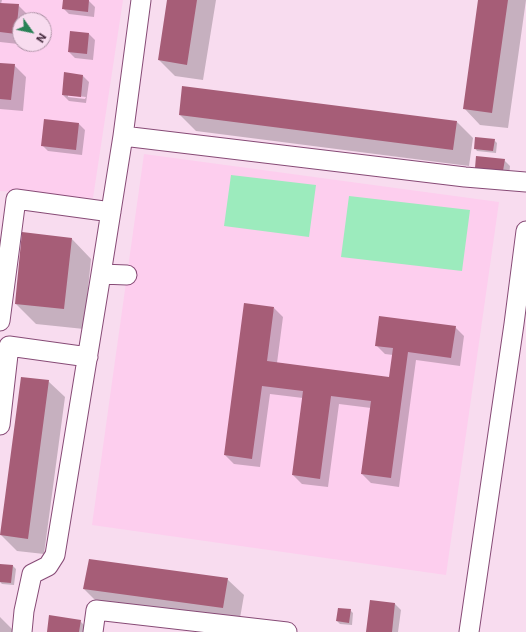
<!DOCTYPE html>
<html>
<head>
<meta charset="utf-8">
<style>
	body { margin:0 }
	#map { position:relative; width:526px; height:632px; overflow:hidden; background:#f8dcef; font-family:Inter,sans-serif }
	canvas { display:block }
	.north { position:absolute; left:12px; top:12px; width:40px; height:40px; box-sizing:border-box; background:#f8dcef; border:1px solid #b095a8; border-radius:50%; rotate:123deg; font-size:11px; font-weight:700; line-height:16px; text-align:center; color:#442a3d }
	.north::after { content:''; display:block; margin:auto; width:14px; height:18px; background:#288156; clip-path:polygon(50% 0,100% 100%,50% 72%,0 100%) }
</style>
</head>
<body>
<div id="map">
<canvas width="526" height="632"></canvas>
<div class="north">N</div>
</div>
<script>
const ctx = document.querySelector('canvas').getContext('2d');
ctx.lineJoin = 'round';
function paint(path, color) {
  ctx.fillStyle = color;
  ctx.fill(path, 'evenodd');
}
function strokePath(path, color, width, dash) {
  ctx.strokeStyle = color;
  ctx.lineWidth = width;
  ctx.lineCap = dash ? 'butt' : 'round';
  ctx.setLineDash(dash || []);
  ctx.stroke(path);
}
const built = new Path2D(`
	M0,0h123l-30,198 -93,-7zM20,20h24v24h-24z
	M144,154l355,48 -53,373 -354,-50z`);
const green = new Path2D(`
	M231,175l85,10 -7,52 -85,-11z
	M349,196l121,14 -8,61 -121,-14z`);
const shadow = new Path2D(`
	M0,0h2l-1,4 17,1 12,12 -1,3h-9v24h7v1l-27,-3v1z
	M64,0l25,1 6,6 -1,10 -25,-3 -6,-6z
	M168,0h48l-13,80 -28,-4 -16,-16z
	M479,0h47l-18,128 -28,-3 -16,-17z
	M71,32l18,2 6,6 -2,20 -18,-2 -6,-6z
	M0,64l14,1 12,12 -3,34 -23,-2z
	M83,76l6,6 -3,21 -17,-2 -6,-6zM68,95l18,2 -1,2 -17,-2z
	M183,87l274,35 16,16 -4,28 -273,-35 -16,-16z
	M79,124l6,6 -3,25 -34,-4 -6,-6z
	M494,140l3,3 -1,10 -19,-2 -2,-3z
	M504,160l6,6 -1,11 -27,-3 -6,-6z
	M71,238l20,21 -7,70 -48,-5 -20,-20z
	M274,308l9,9 -6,46 113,15 3,-23 -8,-1 -9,-9 79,-18 9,9 -4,30 -44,-6 -17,127 -28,-4 -9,-9 9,-66 -32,-4 -11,83 -26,-3 -9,-9 10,-77 -33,-4 -10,73 -26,-3 -9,-9z
	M48,381l17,16 -21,157 -27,-3 -16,-16z
	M13,566l3,3 -2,16 -12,-1 -2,-2v-10z
	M227,579l17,16 -5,29 -139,-19 -16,-16z
	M371,601l24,3 6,6 -3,22h-31z
	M350,610l3,3 -1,12 -12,-1 -3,-3z
	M0,617l15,15h-15z
	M80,621l11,11h-43z`);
const building = new Path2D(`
	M63,0h26l-1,12 -26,-3z
	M167,0h30l-10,65 -29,-5z
	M478,0h30l-16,113 -29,-4z
	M0,3l19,1 -3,30 -16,-2z
	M70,31l19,2 -2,21 -19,-2z
	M0,63l15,1 -4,36 -11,-1z
	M64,72l19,3 -2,22 -19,-2z
	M182,86l275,35 -4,29 -274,-35z
	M44,119l35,4 -3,27 -35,-4z
	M475,137l20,2 -2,12 -19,-2z
	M476,156l29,3 -2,12 -28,-3z
	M22,232l50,6 -8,71 -49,-5z
	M244,303l30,4 -7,54 122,16 4,-29 -18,-2 4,-30 77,10 -5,32 -43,-6 -17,126 -30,-4 10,-73 -40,-5 -11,83 -28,-4 11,-84 -41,-5 -10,73 -28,-4z
	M21,377l28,3 -21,159 -28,-4z
	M89,559l139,19 -5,30 -140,-19z
	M0,564l13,1 -2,18 -11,-1z
	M370,600l25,3 -3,29h-26z
	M338,608l13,1 -2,14 -13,-2z
	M49,615l32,5 -2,12h-32z`);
const minor = new Path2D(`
	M123,136l342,41 61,5
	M101,274l26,1
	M0,321l16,-122 95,13
	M0,425l9,-79 79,11
	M22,632l2,-21 8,-37 16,-8 7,-11 46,-281 22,-138 18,-136
	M93,632l3,-22 191,22
	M469,632l45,-308 12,-93`);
paint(built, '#fdceee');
paint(green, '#9cebbd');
paint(shadow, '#0003');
paint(building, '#a65d77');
strokePath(minor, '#874b76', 21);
strokePath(minor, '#fff', 19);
</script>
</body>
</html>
